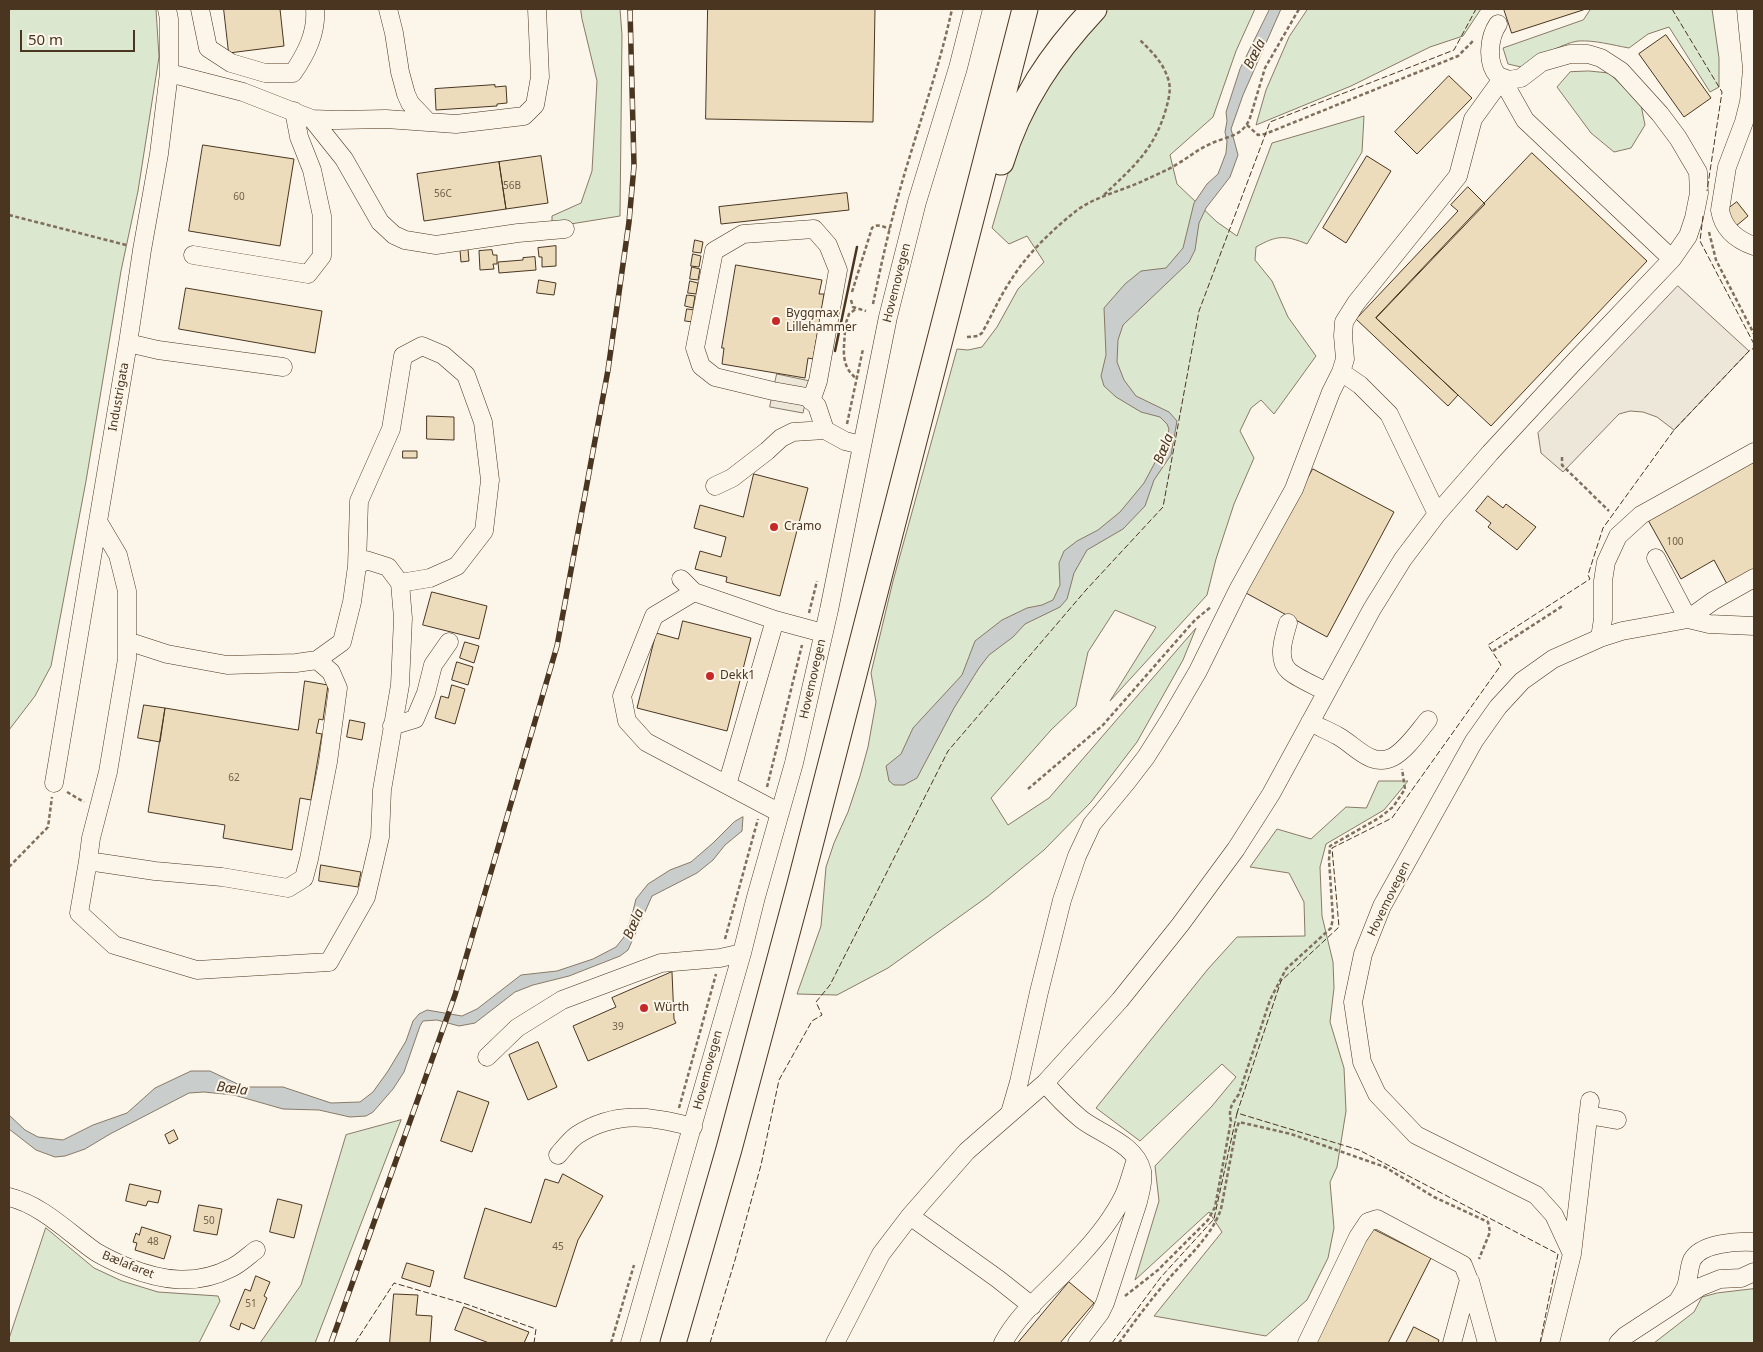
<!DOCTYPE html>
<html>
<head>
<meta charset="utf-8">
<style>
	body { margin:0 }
	#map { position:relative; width:1763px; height:1352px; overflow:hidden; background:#fbf6e9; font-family:"Noto Sans",sans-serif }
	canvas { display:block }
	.frame { position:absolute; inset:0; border:10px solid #4a3520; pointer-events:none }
	.scale { position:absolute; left:20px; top:30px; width:115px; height:22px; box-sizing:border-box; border:2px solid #4a3520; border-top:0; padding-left:6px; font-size:15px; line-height:18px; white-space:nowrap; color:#4a3520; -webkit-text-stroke:4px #fbf6e9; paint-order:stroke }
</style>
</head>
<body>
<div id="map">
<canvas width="1763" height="1352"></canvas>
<div class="frame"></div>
<div class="scale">50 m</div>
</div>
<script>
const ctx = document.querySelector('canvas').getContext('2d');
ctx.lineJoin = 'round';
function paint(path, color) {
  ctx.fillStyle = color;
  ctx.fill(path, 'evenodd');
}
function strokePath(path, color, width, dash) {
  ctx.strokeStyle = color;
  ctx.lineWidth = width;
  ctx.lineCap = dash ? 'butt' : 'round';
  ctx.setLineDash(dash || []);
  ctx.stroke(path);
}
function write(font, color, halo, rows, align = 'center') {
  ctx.font = font + ' "Noto Sans",sans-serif';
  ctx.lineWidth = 4;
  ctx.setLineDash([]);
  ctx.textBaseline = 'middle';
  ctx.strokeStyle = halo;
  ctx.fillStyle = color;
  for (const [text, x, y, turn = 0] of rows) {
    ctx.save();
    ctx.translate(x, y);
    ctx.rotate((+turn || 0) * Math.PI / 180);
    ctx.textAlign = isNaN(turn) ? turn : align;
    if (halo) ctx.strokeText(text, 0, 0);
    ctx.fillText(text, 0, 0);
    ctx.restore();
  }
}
const green = new Path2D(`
	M9,9h147l3,48 -21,134 -17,80 -35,210 -35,185 -16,30 -26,34z
	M581,9h39l2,26 -2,181 -68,11v-11l29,-13 11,-32 5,-90 -15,-62z
	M1107,9h148l-19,42 -23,66 -43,38 7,29 40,38 20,14 35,-93 92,-27 -2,36 -55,92c-22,-9 -30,-9 -51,3l-1,13 17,21 16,36 28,39 -42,58 -13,-14 -10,8 -11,23 14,27 -20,46 -18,55 -9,36 -97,106 46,-74 -41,-17 -27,42 -12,54 -25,24 -60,68 17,27 41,-27 147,-170 -13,32 -46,82 -46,60 -47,48 -57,47 -99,71 -51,27 -40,-1 24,-68 5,-59 8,-24 14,-31 12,-36 8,-29 8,-45 -5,-29 22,-92 64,-232 11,1 14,-3 15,-20 21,-38 26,-27 -17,-26 -18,8 -17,-16 24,-82 16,-44z
	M1308,9h173l-18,27 -33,11 -79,39 -95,39 10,-35 23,-53z
	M1591,9h121l7,49v29l-9,5 -41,-65 -21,7 -19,14c-17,-3 -34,-8 -51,-7 -16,2 -43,19 -57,26l-13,-3 -5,-16 80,-28z
	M1589,71l20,2 18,17 14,15 4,20 -14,23 -17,4 -23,-19 -34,-46 13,-15z
	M1379,781h29l-24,29 -58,34 -6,23 2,49 11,46 1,26 -4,34 14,46 2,43 -9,56 -7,15 4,46 -6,30 -21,42 -41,36 -112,-20 68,-84 -13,-20 -74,68 24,-79 -4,-35 57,-60 24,-29 -14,-13 -82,77 -44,-33 112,-139 29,-32 68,-1 -1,-34 -15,-29 -39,-6 27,-38 34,10 35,-32 20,1z
	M401,1120l-86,223h-55l41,-58 45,-150z
	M46,1228l48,40 28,13 36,11 60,4 2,5 -21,42h-190v-4z
	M1754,1289v54h-100l40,-31 8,-15 15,-4z`);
const parking = new Path2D(`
	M1678,286l71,65 -75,79 -17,-13 -14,-5 -13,-1 -11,3 -56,58 -22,-19 -3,-20z
	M777,374l33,7 -7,32 -33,-6z`);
const water = new Path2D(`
	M1270,9h11l-38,86 -12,34 7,26 -8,22 -24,31 -7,15 -4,27 -6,12 -66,63 -5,15 -1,22 7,18 12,16 33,16 8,9 -6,34 -17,25 -9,26 -22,23 -36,21 -13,23 -7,26 -7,8 -35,17 -12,13 -24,18 -10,13 -25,40 -37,70 -13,7h-10l-5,-4 -3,-15 15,-12 12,-26 49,-53 13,-34 27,-21 25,-12 15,-3 11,-5 7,-15 -1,-22 5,-12 13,-10 21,-11 22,-18 24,-29 22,-41 3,-13 -2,-5 -7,-7 -19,-5 -25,-15 -12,-11 -3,-10 5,-21 -2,-47 21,-24 16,-13 25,-3 17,-20 11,-45 13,-19 11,-10 8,-21 1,-12 -2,-9 2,-11 -1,-9 14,-43z
	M743,817l-1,14 -17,14 -12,15 -16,13 -45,23 -24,54 -8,6 -51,20 -36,9 -18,7 -40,31 -16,3 -22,-6 -14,1 -3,5 -16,46 -11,17 -20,23 -7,4 -16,1 -31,-7 -36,-1 -49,-14 -30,-3 -15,1 -79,41 -25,15 -20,7 -10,1 -19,-7 -27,-21v-14l16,15 13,7 25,3 30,-15 34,-12 28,-25 36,-17h19l34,16h39l48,16 29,-1 13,-10 15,-21 18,-30 7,-20 6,-7 8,-4 35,6 15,-7 44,-34 36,-4 36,-12 23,-12 8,-10 8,-22 4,-16 12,-15 22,-14 21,-8 22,-19 21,-21z`);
const building = new Path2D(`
	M224,9h56l4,37 -55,7z
	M708,9h167l-2,113 -167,-3z
	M1504,9h82l-74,24z
	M1666,35l45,63 -27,19 -45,-63z
	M1449,76l23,22 -55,56 -22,-22z
	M495,85v2l11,-1 1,17 -10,1v2l-61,4 -1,-21z
	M203,145l91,14 -14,87 -91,-15z
	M1532,153l115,108 -156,165 -115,-108z
	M541,156l7,47 -42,6 -7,-47z
	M1367,156l24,15 -45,72 -23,-15z
	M499,162l7,47 -82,12 -7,-47z
	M1468,187l17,17 -109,114 82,77 -10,11 -92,-87 102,-108 -7,-6z
	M847,193l2,17 -128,14 -2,-17z
	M1737,202l11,14 -12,10 -12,-14z
	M695,240l8,2 -2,11 -8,-1z
	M556,246v20l-14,1v-10h-3l-1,-9z
	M468,249l1,12 -8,1 -1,-12z
	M492,250l1,5h4v9h-4l1,5 -14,1 -1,-19z
	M693,254l8,2 -2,11 -8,-1z
	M535,257l1,13 -37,3 -1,-11 25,-2v-2z
	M736,265l86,15 -3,14h5l-11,65 -5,-1 -3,20 -83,-14 2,-16h-2z
	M692,267l8,2 -2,11 -8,-1z
	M539,280l17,3 -2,12 -17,-2z
	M690,281l8,2 -2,11 -8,-1z
	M186,288l136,23 -7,42 -136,-24z
	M687,295l8,1 -2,12 -8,-2z
	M687,309l8,1 -2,12 -8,-1z
	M427,416l27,1v23l-27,-1z
	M403,451h14v7h-14z
	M1754,461v108l-27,15 -13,-24 -33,19 -33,-59z
	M1313,469l81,43 -67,125 -81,-44z
	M754,474l54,14 -28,108 -54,-14 1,-5 -32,-8 5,-18 21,6 5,-20 -32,-9 6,-23 43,12z
	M1488,496l15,12 3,-4 30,23 -19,23 -29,-23 3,-4 -15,-12z
	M432,592l55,14 -8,33 -56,-14z
	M683,621l68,17 -24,93 -90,-23 19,-75 22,6z
	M465,642l14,4 -5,17 -14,-5z
	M457,662l16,5 -5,18 -16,-5z
	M305,681l23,4 -5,35 -4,-1 -3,14 6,1 -11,66 -11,-2 -8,52 -69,-12 2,-13 -77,-13 17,-104 133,22z
	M452,685l13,4 -10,35 -20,-6 6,-22 7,2z
	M144,705l21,3 -5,34 -22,-4z
	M350,720l15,3 -3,17 -15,-3z
	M321,865l40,7 -3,15 -39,-6z
	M672,972l2,47 2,4 -88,38 -15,-35 43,-19 -4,-9z
	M538,1042l19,45 -29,13 -19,-45z
	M458,1091l31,11 -17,50 -31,-11z
	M174,1130l4,9 -9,5 -4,-9z
	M563,1174l40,22 -25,44 -22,67 -92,-29 21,-70 46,15 14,-44 13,4z
	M130,1184l31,7 -3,12 -10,-2 -2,5 -20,-5z
	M278,1199l24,6 -8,33 -24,-6z
	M199,1205l23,4 -5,26 -23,-4z
	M142,1227l29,9 -7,23 -29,-9 2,-7 -4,-1 3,-9 3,2z
	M1371,1228l60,30 -43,85h-75z
	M407,1263l27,8 -4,16 -28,-9z
	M256,1276l14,6 -6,14 3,2 -13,31 -13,-6 -2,7 -9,-4 15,-37 5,2z
	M1069,1282l25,21 -34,40h-42z
	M394,1294l24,1 -2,20 16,1 -2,27h-40z
	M464,1307l65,25 -5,11h-35l-34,-13z
	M1414,1327l25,13 -1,3h-32z`);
const path = new Path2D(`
	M1247,125l11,10 7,-1 193,-78 15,-15h2
	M1104,195c30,-29 50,-45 62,-86 3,-11 6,-22 1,-33 -5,-15 -17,-26 -28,-37
	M9,215l117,30
	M1709,232l7,28 38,74
	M852,292l20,-64c5,-5 12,-1 18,1
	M851,300l2,7 13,4
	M873,304c10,-49 21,-97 36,-145 15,-50 32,-99 43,-150
	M846,323l3,-9 8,-6
	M845,331c-1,19 -5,35 12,48
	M967,337l11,-1 4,-3c10,-18 18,-37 29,-53 16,-26 41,-50 65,-69 20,-15 46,-20 69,-31 11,-5 23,-10 34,-17 10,-6 18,-13 29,-18 17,-9 34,-7 42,-27l15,-50 34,-59
	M847,424l16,-75
	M1562,457v8l47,46
	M809,613l8,-32
	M1493,651l71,-46
	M767,787l35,-142
	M1028,789l75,-64 83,-95 10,-11 15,-12
	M67,792l17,10
	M9,867l39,-40 4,-30
	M725,939l33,-120
	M679,1108l37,-134
	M1125,1296l33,-26 50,-50 7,-13 16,-86c-3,-12 1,-17 8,-27l31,-94 16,-31 45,-41 2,-10 -4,-58 1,-14 49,-28 14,-11 12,-18 -3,-20
	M611,1343l23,-78
	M1119,1343c15,-21 30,-41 47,-61 19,-23 45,-44 55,-73l15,-79 3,-8 52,12 94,33 49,30 54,25 2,10 -11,27`);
const minor = new Path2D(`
	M200,9l8,39 23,15 34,10h28c13,-19 24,-40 22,-64
	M388,9l6,24 6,39 6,22 4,9 18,19 28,2 68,-8 11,-11 5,-28 -3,-68
	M1746,9l6,60 -3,33 -5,20 -17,45 -7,43c3,19 17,30 34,36
	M169,73l74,19 69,27 32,40 36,63 14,13 11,5 31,5 82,-12 47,-4
	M312,119l26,1 48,-1 42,3
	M193,255l115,19 14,-18v-40l-10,-46 -13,-33 -5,-26
	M128,343l30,7 125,17
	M1341,372l19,13 29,29 48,100
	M811,401l7,-20 20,-111 -10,-25 -14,-16 -71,5 -29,17 -19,97 6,18 14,11 58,14 34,6 10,9 8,24 20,11 16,4
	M715,486l17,-8 35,-27 14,-13 12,-6 32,-2
	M99,523l19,32 9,36v68l-19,113 -17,66 -3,23 67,10 67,6 66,11 16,-10 5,-19 19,-97 10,-74 -7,-16 -14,-12
	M1656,558l32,61
	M357,566l2,-65 32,-72 12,-73 19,-10 21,9 23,20 17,47 7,58 -6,51 -27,35 -27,12 -30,5
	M681,579l13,13 81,28 48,13
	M694,592l-40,24 -32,80 5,25 19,21 134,71
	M1688,619l25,-18 41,-23
	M1288,623c-4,14 -12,36 1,48 6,6 29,16 37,21
	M1600,638l3,-19v-38l3,-19 12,-26 23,-21 113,-63
	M1310,722c9,5 19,9 28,14 18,10 33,32 55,21 14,-8 25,-25 35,-37
	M392,726l23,-7 11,-26 7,-28 16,-23
	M54,783l74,-440 14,-93 17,-96 10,-81v-54l-2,-10
	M727,785l48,-165
	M88,861l-9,52 35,32 83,25 132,-8 37,-65 14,-60 2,-47 18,-105 3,-67 -3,-35 -12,-16 -22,-7 -9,6 -5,36 -10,40 -25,18 -21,3 -69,2 -60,-11 -40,-13
	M487,1057l30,-29 45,-28 99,-37 59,-5 22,-5
	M1045,1083c11,13 23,25 36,36 19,15 55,25 61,52 2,11 -2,21 -4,31l-33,101 -5,10 -23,30
	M1010,1113l9,-31 20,-90 23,-92 15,-44 15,-32 34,-41 20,-26 24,-38 28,-48 41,-83 55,-99 37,-97 10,-20 4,-13 -2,-23 1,-14 12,-19 102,-127 15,-57 29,-40 23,41 147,139
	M1588,1115l29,5
	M558,1155c6,-7 12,-15 19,-20 39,-25 74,-19 116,-8
	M9,1197c33,8 60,36 87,55 10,6 21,11 31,15 35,14 69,19 104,1 9,-4 17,-12 25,-18
	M910,1216l88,63 34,27
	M1572,1254l-18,-39 -18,-20 -120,-60 -39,-41 -15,-32 -9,-60 10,-48 19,-48 92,-165 24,-34 24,-26 31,-22 47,-21 22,-7 66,-12 21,5 45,2
	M1470,1281l17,62
	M1678,1301c3,-6 8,-12 9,-18 2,-8 2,-16 5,-23 9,-17 45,-19 62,-18
	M630,1343l112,-390 14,-56 38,-134 35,-153 59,-293 29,-115 41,-134 15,-59
	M835,1343l46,-89 29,-38 57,-65 78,-68 75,-83 60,-75 56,-76 35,-55 101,-185 31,-50 34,-45 53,-61 84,-91 98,-103 16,-23 6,-18 5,-25 -1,-21 -20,-34 -18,-24 -39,-43 -20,-13 -13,-4h-18l-28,8 -21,16 -12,2 -11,-4c-12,-13 -9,-39 0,-52
	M1003,1343c18,-34 51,-57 76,-86 16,-17 35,-41 45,-62 5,-11 8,-24 12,-36
	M1307,1343l51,-106 10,-15 9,-3 86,46 6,15 -17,63
	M1550,1343l22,-89 18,-153
	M1618,1343l7,-7 75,-49 20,-8 21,-1 13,-6`);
const highway = new Path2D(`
	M1001,162c18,-60 51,-108 93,-153
	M673,1343l56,-194 71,-265 225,-875`);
const rail = new Path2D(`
	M331,1343l124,-348 102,-349 51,-276 21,-148 5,-56 -4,-157`);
const fence = new Path2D(`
	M1672,9l50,83 -15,99
	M1703,216l-3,25 54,103
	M355,1343l39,-60 72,21 70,25 -2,14
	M710,1343l25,-83 26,-95 18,-85 33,-59 10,-6 -6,-13 14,-17 118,-234 138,-161 77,-83 36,-196 71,-189 184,-72 22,-41
	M1112,1343l49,-66 53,-58 23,-106
	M1540,1343l18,-89 -199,-104 -122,-37 44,-132 58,-54 -7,-79 60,-30 109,-153 -13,-20 102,-66 -2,-4 15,-47 71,-98 75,-79 5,-3`);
const wall = new Path2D(`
	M835,351l22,-104`);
const markers = [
	[776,321,5,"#c62828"],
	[774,527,5,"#c62828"],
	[710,676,5,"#c62828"],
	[644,1008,5,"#c62828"]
];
const numberNames = [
	["56B",512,186],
	["56C",443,194],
	["60",239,197],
	["100",1675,542],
	["62",234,778],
	["39",618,1027],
	["50",209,1221],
	["48",153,1242],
	["45",558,1247],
	["51",251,1304]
];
const streetNames = [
	["Hovemovegen",897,283,-76],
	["Industrigata",119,397,-80],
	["Hovemovegen",813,679,-77],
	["Hovemovegen",1389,899,-64],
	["Hovemovegen",708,1070,-75],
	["Bælafaret",128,1265,22]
];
const poiNames = [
	["Byggmax",786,314],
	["Lillehammer",786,328],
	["Cramo",784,527],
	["Dekk1",720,676],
	["Würth",654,1008]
];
const waterNames = [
	["Bæla",1255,54,-63],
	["Bæla",1164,449,-68],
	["Bæla",634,924,-66],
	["Bæla",232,1089,8]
];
paint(green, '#dce7d0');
strokePath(green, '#887966', 1);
paint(parking, '#ede7d9');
strokePath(parking, '#887966', 1);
paint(water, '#c9cecd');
strokePath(water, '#887966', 1);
paint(building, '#ecdcbc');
strokePath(building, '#4a3520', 1);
strokePath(minor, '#4a3520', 19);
strokePath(highway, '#4a3520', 27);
strokePath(path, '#7f6f5c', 2.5, [4, 2.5]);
strokePath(minor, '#fbf6e9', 18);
strokePath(highway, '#fbf6e9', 25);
strokePath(rail, '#4a3520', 5.5);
strokePath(rail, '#fbf6e9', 4, [11]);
strokePath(fence, '#4a3520', 1, [6, 2.5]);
strokePath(wall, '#4a3520', 2.5);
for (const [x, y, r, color] of markers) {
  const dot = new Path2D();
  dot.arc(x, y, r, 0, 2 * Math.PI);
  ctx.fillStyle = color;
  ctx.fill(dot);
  strokePath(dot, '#fbf6e9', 2);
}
write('10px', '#725f47', null, numberNames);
write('12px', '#4a3520', '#fbf6e9', streetNames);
write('12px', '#4a3520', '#fbf6e9', poiNames, 'left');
write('italic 14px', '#4a3520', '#fbf6e9', waterNames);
</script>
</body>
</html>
